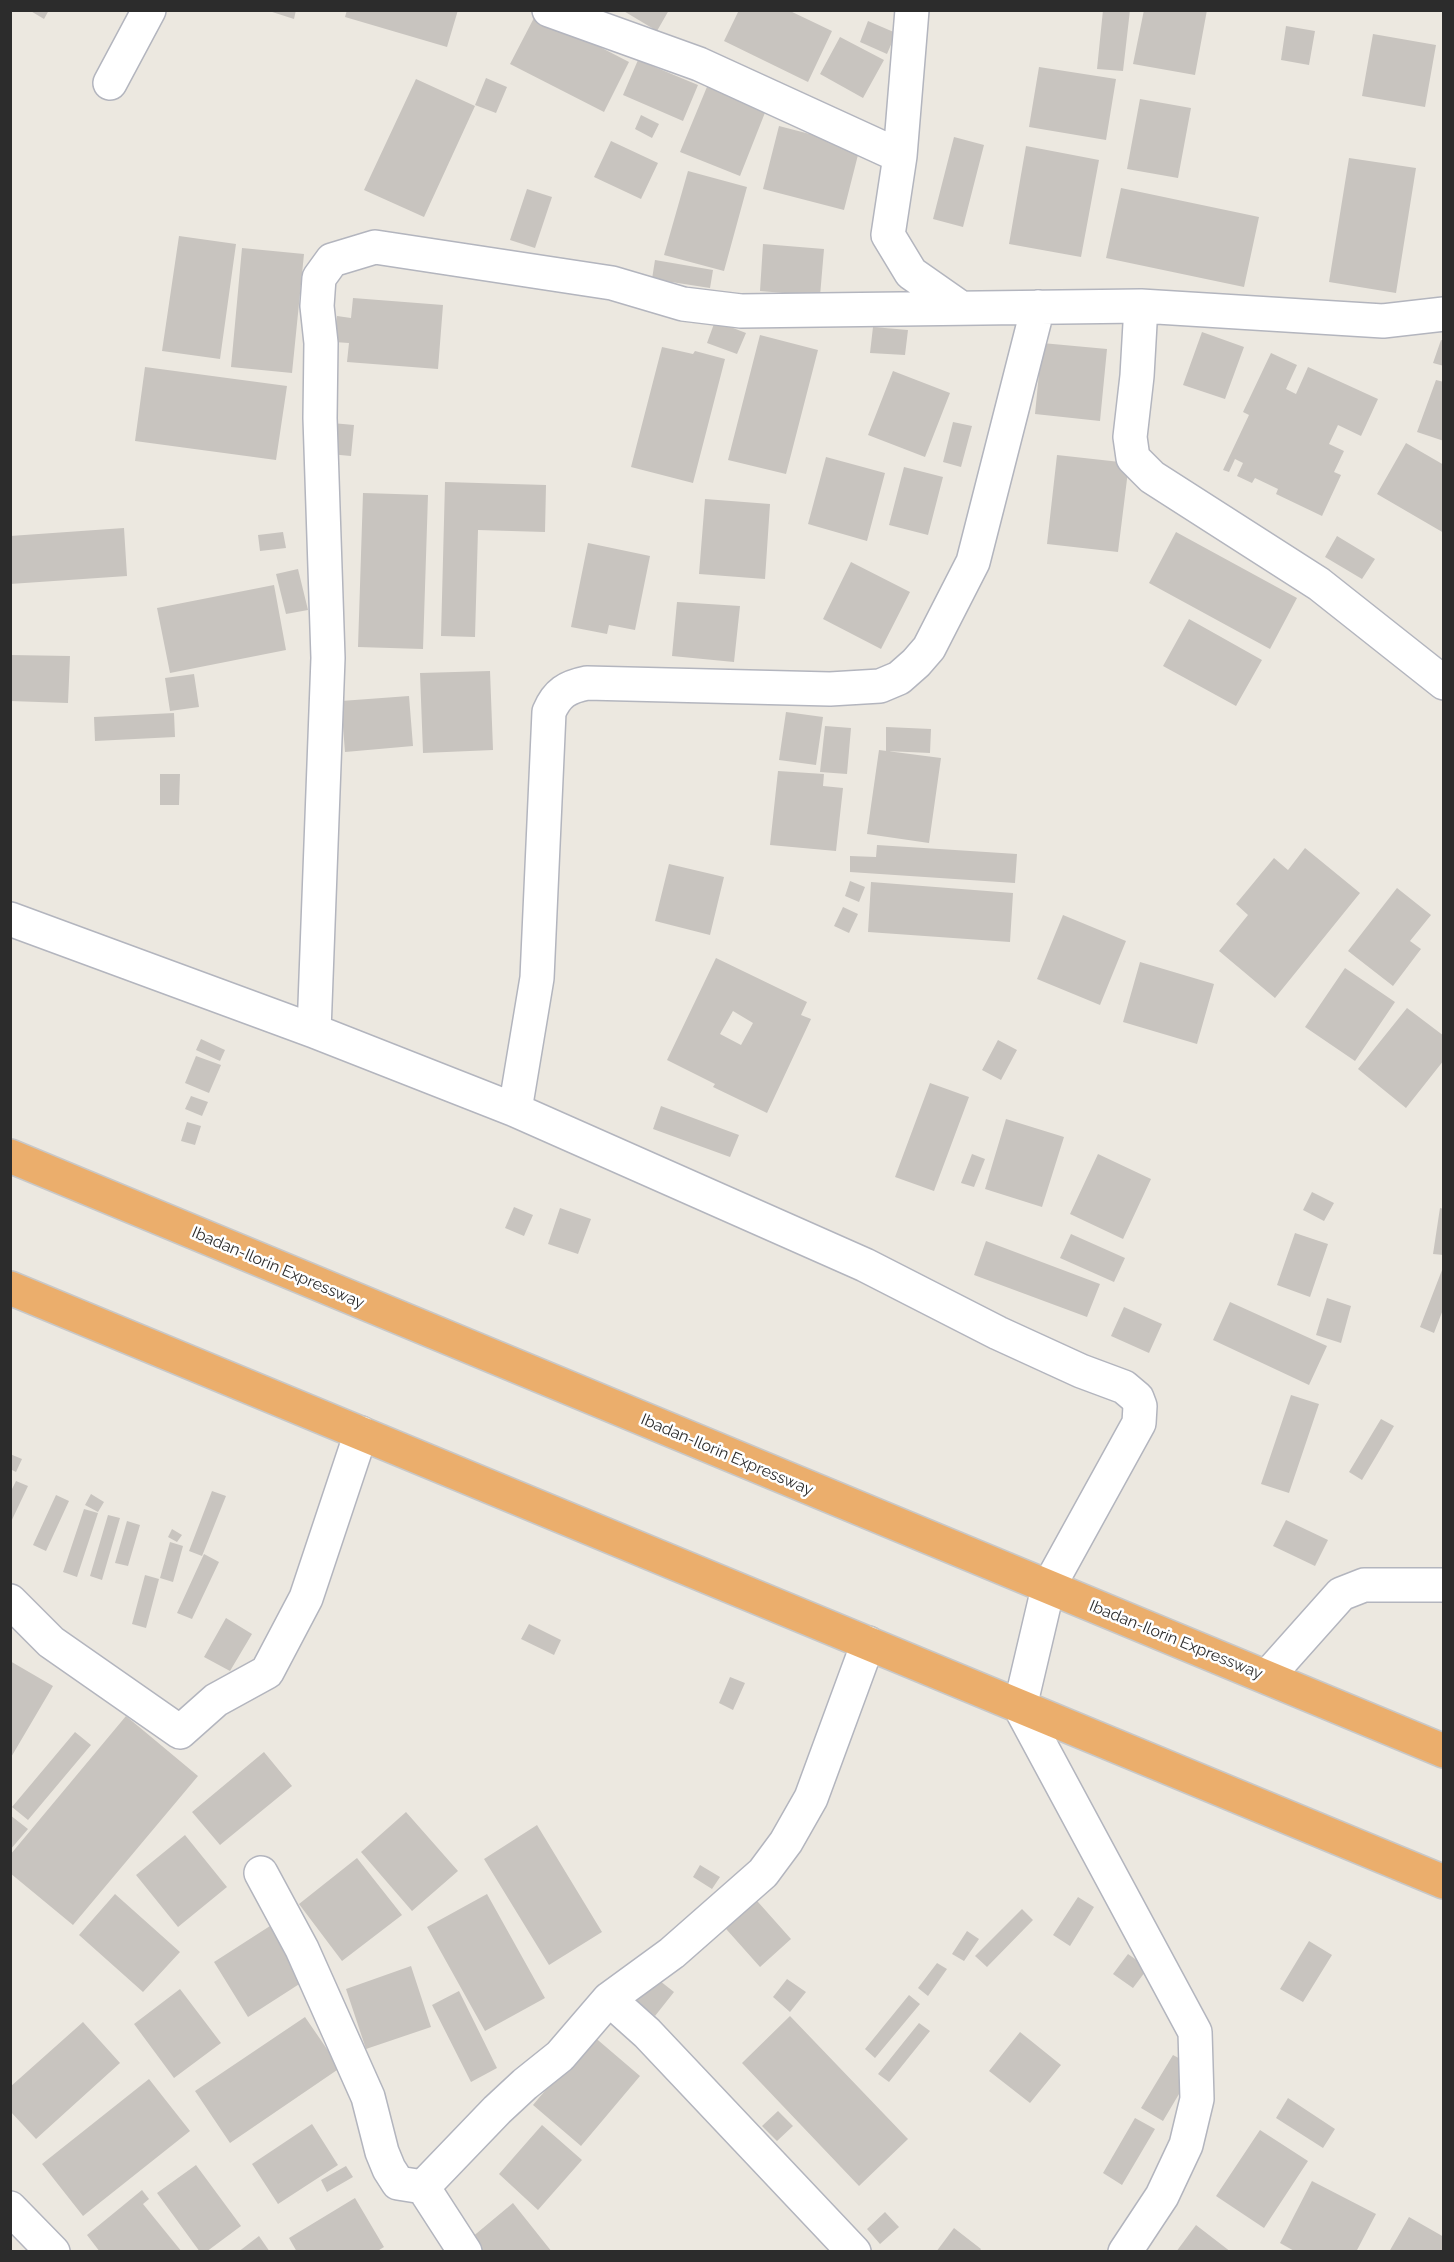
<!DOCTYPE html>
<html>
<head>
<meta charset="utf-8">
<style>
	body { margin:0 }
	#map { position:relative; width:1454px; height:2262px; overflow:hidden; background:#ece8e0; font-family:Raleway,sans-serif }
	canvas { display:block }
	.frame { position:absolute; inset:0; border:12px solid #2c2c2c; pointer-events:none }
</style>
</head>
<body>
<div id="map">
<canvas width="1454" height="2262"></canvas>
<div class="frame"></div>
</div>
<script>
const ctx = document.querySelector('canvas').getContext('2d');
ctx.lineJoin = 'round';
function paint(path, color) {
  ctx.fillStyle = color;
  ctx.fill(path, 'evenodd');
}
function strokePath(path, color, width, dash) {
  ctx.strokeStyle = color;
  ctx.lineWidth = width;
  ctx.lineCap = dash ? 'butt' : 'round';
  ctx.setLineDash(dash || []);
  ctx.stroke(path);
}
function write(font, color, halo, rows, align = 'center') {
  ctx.font = font + ' Raleway,sans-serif';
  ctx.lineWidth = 5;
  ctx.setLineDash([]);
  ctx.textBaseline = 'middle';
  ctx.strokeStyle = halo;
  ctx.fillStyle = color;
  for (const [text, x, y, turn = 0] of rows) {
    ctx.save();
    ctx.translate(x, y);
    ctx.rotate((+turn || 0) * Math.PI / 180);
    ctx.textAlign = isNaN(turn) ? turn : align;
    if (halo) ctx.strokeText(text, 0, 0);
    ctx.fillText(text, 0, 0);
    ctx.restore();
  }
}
const building = new Path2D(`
	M29,10h20l-5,9z
	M266,10h30l-2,9z
	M347,10h111l-11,37 -102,-30z
	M622,10h47l-12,21z
	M739,10h49l44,21 -24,51 -84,-41z
	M1103,10h27l-7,61 -26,-2z
	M1144,10h63l-12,65 -62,-11z
	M536,14l93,48 -25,50 -94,-48z
	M868,21l28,12 -9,21 -27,-12z
	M1286,26l29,5 -6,34 -28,-5z
	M1373,34l63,11 -11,62 -63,-11z
	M840,37l44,23 -21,38 -43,-24z
	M638,60l60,25 -15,36 -60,-26z
	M1039,67l77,12 -10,61 -77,-13z
	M486,78l21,9 -11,26 -21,-8z
	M416,79l59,27 -51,111 -60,-27z
	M709,82l59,23 -28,71 -60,-24z
	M1140,99l51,9 -13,70 -51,-9z
	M641,115l18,9 -7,14 -17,-9z
	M779,126l81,21 -16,63 -81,-21z
	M954,137l30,8 -21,82 -30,-8z
	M611,141l47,22 -17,36 -47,-22z
	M1026,146l73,14 -18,97 -72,-13z
	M1349,158l67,10 -20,125 -67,-11z
	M688,171l59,16 -23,84 -60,-16z
	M1121,188l138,29 -15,70 -138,-29z
	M527,189l25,8 -17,51 -25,-8z
	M179,236l57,8 -16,115 -58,-8z
	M763,244l61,5 -4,47 -60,-5z
	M242,248l62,6 -12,119 -61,-6z
	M655,260l58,10 -3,18 -58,-9z
	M353,298l90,7 -5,64 -91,-7 2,-19 -15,-1 3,-26 14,2z
	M715,321l31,12 -9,21 -30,-11z
	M873,327l35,3 -3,25 -35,-2z
	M1202,332l42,15 -19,52 -42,-14z
	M760,335l58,15 -32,124 -58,-14z
	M1441,340l3,1v25l-11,-3z
	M1042,343l65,6 -7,72 -65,-7z
	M662,347l31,7 2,-3 30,8 -32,124 -62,-16z
	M1271,353l26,12 -11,24 10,5 12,-27 70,32 -17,37 -23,-11 -9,19 15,7 -10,21 7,3 -19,41 -46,-22 2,-5 -23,-11 -3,5 -15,-7 6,-13 -8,-4 -6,13 -6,-2 26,-55 -6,-3z
	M145,367l142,19 -11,74 -141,-19z
	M893,371l57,22 -25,64 -57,-22z
	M1436,380l8,2v59l-27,-9z
	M953,422l19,4 -11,41 -18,-5z
	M332,423l22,2 -3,31 -22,-2z
	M1406,443l38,22v68l-67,-39z
	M1057,455l72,8 -11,89 -71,-8z
	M826,457l59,16 -18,68 -59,-17z
	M904,467l39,10 -15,58 -39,-10z
	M445,482l101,3 -1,47 -67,-2 -3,107 -34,-1z
	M363,493l65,2 -5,154 -65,-2z
	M705,499l65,5 -5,75 -66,-5z
	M124,528l3,48 -117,8v-48z
	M283,532l3,16 -26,3 -2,-16z
	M1176,532l121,66 -27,51 -121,-66z
	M1337,536l38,23 -13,20 -37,-22z
	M588,543l62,13 -15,74 -26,-5 -2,9 -36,-7z
	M851,562l59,30 -29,57 -58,-30z
	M298,569l10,41 -22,4 -10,-40z
	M274,585l12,65 -116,23 -13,-65z
	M677,602l63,4 -6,56 -62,-6z
	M1189,619l73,41 -26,46 -73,-40z
	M10,655l60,1 -2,47 -58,-2z
	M490,671l3,79 -70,3 -3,-80z
	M194,674l5,33 -29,4 -5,-33z
	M409,696l4,50 -68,6 -4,-51z
	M786,712l37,5 -7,48 -37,-5z
	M174,713l1,24 -80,4 -1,-24z
	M825,726l26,2 -4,46 -27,-2z
	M886,727l45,2 -1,24 -44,-2z
	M879,750l62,8 -12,85 -62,-9z
	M778,771l46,3 -1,12 20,2 -7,63 -66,-6z
	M160,774h20l-1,31h-19z
	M877,845l140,9 -2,29 -165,-11v-16l26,1z
	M1305,848l55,45 -85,105 -56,-47 29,-36 -12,-11 38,-46 14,12z
	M669,864l55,13 -14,58 -55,-14z
	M850,881l15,6 -6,15 -14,-6z
	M871,882l142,11 -3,49 -142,-10z
	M1397,888l34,27 -21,26 11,8 -28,37 -45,-35z
	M843,907l15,7 -9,19 -15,-7z
	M1063,915l63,26 -26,64 -63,-26z
	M716,958l91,44 -6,13 10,4 -44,94 -54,-26 2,-3 -48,-24zM733,1011l20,12 -12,22 -21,-11z
	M1140,962l74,22 -17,60 -74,-22z
	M1345,968l50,34 -40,59 -50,-34z
	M1407,1008l37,28v24l-38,48 -48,-39z
	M201,1039l24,11 -5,11 -24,-11z
	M998,1040l19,10 -16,30 -19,-10z
	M196,1056l25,9 -12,28 -24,-10z
	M930,1083l39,14 -35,94 -39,-14z
	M191,1096l17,6 -6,14 -17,-7z
	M661,1106l78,29 -9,22 -77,-28z
	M1006,1119l58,18 -22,70 -57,-18z
	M187,1122l14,4 -6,19 -14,-4z
	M972,1154l13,5 -11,28 -13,-4z
	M1098,1154l53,25 -28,60 -53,-25z
	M1312,1192l22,11 -10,18 -21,-11z
	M514,1207l19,8 -9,21 -19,-8z
	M560,1208l31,11 -13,35 -30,-10z
	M1440,1208l4,1v46l-11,-1z
	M1295,1233l33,11 -18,53 -33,-12z
	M1071,1234l54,24 -11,24 -54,-24z
	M986,1241l114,43 -13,33 -113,-42z
	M1442,1270l2,1v36l-10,26 -14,-6z
	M1327,1298l24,8 -10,37 -25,-8z
	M1230,1302l97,44 -18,39 -96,-45z
	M1124,1307l38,17 -13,29 -38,-17z
	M1291,1395l28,9 -30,89 -28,-9z
	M1381,1419l13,7 -32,54 -13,-8z
	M10,1454l12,5 -6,13 -6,-3z
	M16,1481l12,5 -18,38v-31z
	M212,1491l14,5 -24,60 -13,-5z
	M91,1494l13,8 -6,10 -13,-7z
	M56,1495l13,6 -23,50 -13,-6z
	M84,1509l14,4 -21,64 -14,-5z
	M108,1515l12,3 -18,62 -12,-4z
	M1286,1520l42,20 -13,26 -42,-20z
	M127,1521l13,4 -12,41 -13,-3z
	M172,1529l10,6 -5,7 -9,-5z
	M170,1542l13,4 -10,36 -13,-4z
	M204,1554l15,8 -27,57 -15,-6z
	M145,1575l14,4 -13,49 -14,-4z
	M226,1618l26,16 -22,37 -26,-14z
	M529,1624l32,16 -7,15 -33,-16z
	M10,1661l43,25 -43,73z
	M730,1677l15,6 -12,27 -14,-7z
	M126,1716l72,60 -125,149 -63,-52v-18z
	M75,1732l16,13 -63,75 -16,-13z
	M264,1752l28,34 -72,59 -28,-33z
	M406,1812l52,59 -46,40 -51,-59z
	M10,1815l18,14 -18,21z
	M537,1825l65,107 -53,33 -65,-106z
	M185,1835l42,52 -49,40 -42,-52z
	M357,1858l45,57 -60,46 -43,-57z
	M700,1865l20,12 -8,12 -19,-12z
	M750,1893l41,46 -31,28 -41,-46z
	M115,1894l65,58 -37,40 -64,-57z
	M487,1894l58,104 -60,33 -58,-104z
	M1078,1897l16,10 -24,39 -17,-11z
	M1022,1909l11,11 -46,47 -12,-11z
	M270,1926l34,55 -56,36 -34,-55z
	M967,1931l12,8 -15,22 -12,-7z
	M1309,1941l23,14 -29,47 -23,-13z
	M1128,1954l20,14 -15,20 -20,-14z
	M937,1963l10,6 -19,27 -10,-8z
	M411,1966l20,61 -65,22 -20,-60z
	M655,1977l19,15 -19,24 -18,-15z
	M787,1979l19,13 -16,20 -17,-15z
	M180,1989l41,54 -47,35 -40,-54z
	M459,1991l38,77 -26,14 -39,-77z
	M909,1995l11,9 -45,54 -10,-9z
	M790,2016l118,123 -49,47 -117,-123z
	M305,2017l35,51 -110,75 -35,-52z
	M83,2022l37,41 -84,76 -26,-28v-24z
	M919,2023l11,8 -41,51 -11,-8z
	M1020,2032l41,33 -31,38 -41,-32z
	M592,2035l48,41 -59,70 -48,-41z
	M1173,2055l22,12 -32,54 -22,-13z
	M149,2079l41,52 -107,85 -41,-52z
	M1288,2098l47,31 -12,19 -47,-30z
	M778,2111l15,15 -16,15 -15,-15z
	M1135,2118l20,11 -33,56 -19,-12z
	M312,2124l26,41 -60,39 -26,-40z
	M542,2125l40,35 -44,50 -39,-36z
	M1260,2130l48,31 -44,67 -48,-32z
	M196,2165l45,61 -35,26h-6l-43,-59z
	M346,2166l7,11 -26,15 -6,-12z
	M1312,2181l64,33 -20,38h-60l-16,-9z
	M142,2190l7,9 -6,5 39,48h-82l-13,-17z
	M355,2198l29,49 -8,5h-79l-8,-14z
	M513,2203l39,49h-81l-6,-9z
	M885,2212l14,15 -19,17 -13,-15z
	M1409,2217l35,20v15h-55z
	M1196,2225l35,27h-55z
	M954,2228l27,21 -2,3h-43z
	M259,2236l11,16h-32z`);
const minor = new Path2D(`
	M549,10l150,54 201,92
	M912,10l-12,146 -12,79 23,38 50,35
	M110,83l39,-73
	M1141,306l-4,70 -7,61 3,21 19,19 167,107 125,99
	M10,919l304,112 201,79 350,155 133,68 83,38 43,16 13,11 3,8 -1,17 -91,165 -28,119 175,325 2,67 -11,46 -24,51 -37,56
	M314,1031l14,-373 -8,-240 1,-75 -4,-37 2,-28 13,-18 43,-13 237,36 71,21 58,7 400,-5 242,15 61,-7
	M515,1110l22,-132 12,-266c8,-19 18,-25 38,-29l243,6 50,-3 19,-8 17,-15 13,-15 44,-86 65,-255
	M10,1601l41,41 129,90 36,-32 51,-28 39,-74 55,-165
	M1267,1677l74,-83 23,-9h80
	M261,1873l41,76 66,148 14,55 7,17 9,14 25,4 42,65
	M609,1999l38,34 207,219
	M423,2187l74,-77 28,-26 35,-28 49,-57 63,-46 91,-80 23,-31 25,-44 57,-155
	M10,2208l43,44`);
const highway = new Path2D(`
	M10,1156l1434,595
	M10,1288l1434,594`);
const streetNames = [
	["Ibadan-Ilorin Expressway",278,1268,23],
	["Ibadan-Ilorin Expressway",727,1455,23],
	["Ibadan-Ilorin Expressway",1176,1640,22]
];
paint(building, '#c8c4bf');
strokePath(minor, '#b3b5be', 36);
strokePath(highway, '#c8c8c8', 36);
strokePath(minor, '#fff', 33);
strokePath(highway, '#ebae6c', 33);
write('16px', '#2c2c2c', '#fff', streetNames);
</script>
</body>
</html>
